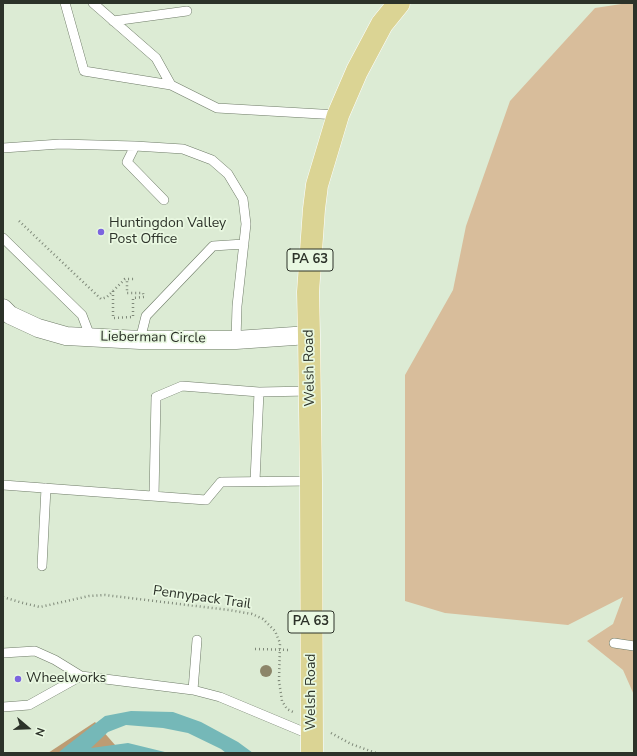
<!DOCTYPE html>
<html>
<head>
<meta charset="utf-8">
<style>
	body { margin:0 }
	#map { position:relative; width:637px; height:756px; overflow:hidden; background:#dcebd4; font-family:"Nunito Sans",sans-serif }
	canvas { display:block }
	.frame { position:absolute; inset:0; border:4px solid #2c3229; pointer-events:none }
	.north { position:absolute; left:8px; top:708px; width:40px; height:40px; -webkit-text-stroke:3px #e9f8e1; paint-order:stroke; rotate:109deg; font-size:11px; font-weight:700; line-height:16px; text-align:center; color:#2c3229 }
	.north::after { content:''; display:block; margin:auto; width:14px; height:18px; background:#2c3229; clip-path:polygon(50% 0,100% 100%,50% 72%,0 100%) }
</style>
</head>
<body>
<div id="map">
<canvas width="637" height="756"></canvas>
<div class="frame"></div>
<div class="north">N</div>
</div>
<script>
const ctx = document.querySelector('canvas').getContext('2d');
ctx.lineJoin = 'round';
function paint(path, color) {
  ctx.fillStyle = color;
  ctx.fill(path, 'evenodd');
}
function strokePath(path, color, width, dash) {
  ctx.strokeStyle = color;
  ctx.lineWidth = width;
  ctx.lineCap = dash ? 'butt' : 'round';
  ctx.setLineDash(dash || []);
  ctx.stroke(path);
}
function write(font, color, halo, rows, align = 'center') {
  ctx.font = font + ' "Nunito Sans",sans-serif';
  ctx.lineWidth = 3.5;
  ctx.setLineDash([]);
  ctx.textBaseline = 'middle';
  ctx.strokeStyle = halo;
  ctx.fillStyle = color;
  for (const [text, x, y, turn = 0] of rows) {
    ctx.save();
    ctx.translate(x, y);
    ctx.rotate((+turn || 0) * Math.PI / 180);
    ctx.textAlign = isNaN(turn) ? turn : align;
    if (halo) ctx.strokeText(text, 0, 0);
    ctx.fillText(text, 0, 0);
    ctx.restore();
  }
}
const green = new Path2D(`
	M628,3h6v692l-11,-25 -36,-29 26,-17 10,-27 -55,28 -123,-12 -40,-12v-226l48,-85 13,-64 44,-125 85,-93z`);
const forest = new Path2D(`
	M95,722l27,31h-74z`);
const water = new Path2D(`
	M131,711l42,1 28,10 37,20 15,11h-27l-5,-4 -33,-16 -25,-5 -37,-3 -18,7 -17,16 37,-5 41,10h-111l7,-6 40,-31z`);
const path = new Path2D(`
	M19,221l82,78 6,-2 18,-18h10
	M113,291v27l20,-1v-19l11,-1 -1,-4h-16v-14
	M3,597l20,6 17,4 49,-11 16,-1 124,15 23,4 11,5 12,12 5,12 -1,38 3,20 5,8 6,3
	M255,649l35,1
	M331,733l20,11 25,9`);
const service = new Path2D(`
	M65,3l19,68 87,14 46,23 121,7
	M93,3l63,55 15,27
	M113,21l74,-10
	M135,146l-8,16 37,38
	M3,148l57,-4 75,2 48,3 29,11 16,14 15,25 3,25 -9,82 -1,34
	M3,238l79,77 8,21
	M140,340l6,-24 67,-70 31,-2
	M255,481l4,-89
	M3,485l203,15 15,-18 90,-1
	M154,496l2,-99 26,-11 77,6 51,-1
	M42,566l4,-78
	M614,643l20,3
	M3,653l32,-2 20,9 26,16 112,14 27,7 91,38
	M193,690l4,-50
	M3,707l26,-2 52,-29`);
const minor = new Path2D(`
	M3,308l7,7 28,13 28,8 74,4h96l73,-5`);
const primary = new Path2D(`
	M312,753l-1,-272 -2,-146 -1,-43 6,-83 3,-24 21,-70 19,-44 25,-47 17,-21`);
const trees = [
	[266,671]
];
const markers = [
	[101,232,4,"#7b64df"],
	[18,679,4,"#7b64df"]
];
const shields = [
	[310,260,46],
	[311,622,46]
];
const shieldNames = [
	["PA 63",310,260],
	["PA 63",311,622]
];
const poiNames = [
	["Huntingdon Valley",109,224],
	["Post Office",109,240],
	["Wheelworks",26,679]
];
const streetNames = [
	["Lieberman Circle",153,338,1],
	["Welsh Road",310,368,-91],
	["Pennypack Trail",202,598,8],
	["Welsh Road",312,692,-90]
];
paint(green, '#d8bd9b');
paint(forest, '#bd9c73');
paint(water, '#75b8b8');
strokePath(service, '#6e7b67', 10);
strokePath(minor, '#6e7b67', 19);
strokePath(primary, '#fff', 23);
strokePath(path, '#7f8979', 2.5, [1, 3]);
strokePath(service, '#fff', 9);
strokePath(minor, '#fff', 18);
strokePath(primary, '#dbd494', 22);
ctx.fillStyle = '#8c8569';
for (const [x, y] of trees) {
  ctx.beginPath();
  ctx.arc(x, y, 6, 0, 2 * Math.PI);
  ctx.fill();
}
for (const [x, y, r, color] of markers) {
  const dot = new Path2D();
  dot.arc(x, y, r, 0, 2 * Math.PI);
  ctx.fillStyle = color;
  ctx.fill(dot);
  strokePath(dot, '#e9f8e1', 1.5);
}
for (const [x, y, w] of shields) {
  const box = new Path2D();
  box.roundRect(x - w / 2, y - 11, w, 22, 3);
  ctx.fillStyle = '#e9f8e1';
  ctx.fill(box);
  strokePath(box, '#2c3229', 1);
}
write('bold 13px', '#2c3229', null, shieldNames);
write('14px', '#2c3229', '#e9f8e1', poiNames, 'left');
write('14px', '#2c3229', '#e9f8e1', streetNames);
</script>
</body>
</html>
